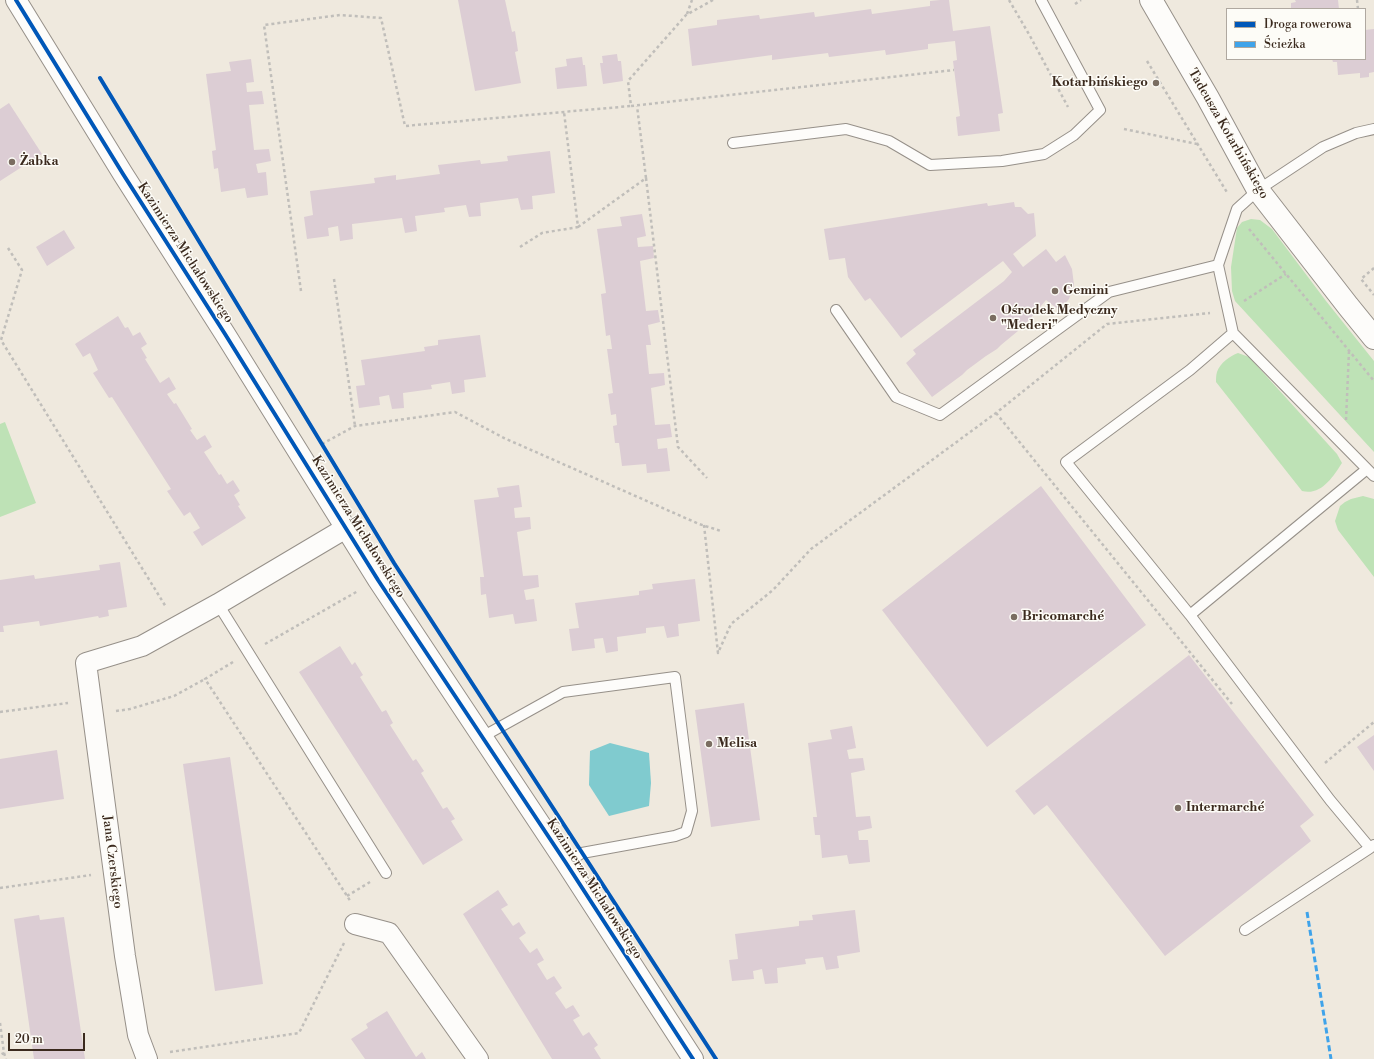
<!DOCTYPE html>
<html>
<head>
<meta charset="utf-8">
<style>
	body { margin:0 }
	#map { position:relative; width:1374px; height:1059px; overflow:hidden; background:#efe9de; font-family:"Libre Bodoni",serif }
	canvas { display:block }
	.legend { position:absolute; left:1226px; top:8px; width:140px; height:52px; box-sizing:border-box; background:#fdfcf7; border:1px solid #afa8a0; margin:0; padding:5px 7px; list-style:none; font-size:12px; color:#3b2a1e }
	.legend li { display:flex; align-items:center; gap:8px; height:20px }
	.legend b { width:20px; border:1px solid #afa8a0 }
	.scale { position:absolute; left:8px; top:1033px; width:77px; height:18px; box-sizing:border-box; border:2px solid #3b2a1e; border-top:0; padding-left:5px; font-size:12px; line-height:14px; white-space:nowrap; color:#3b2a1e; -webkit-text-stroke:3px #fdfcf7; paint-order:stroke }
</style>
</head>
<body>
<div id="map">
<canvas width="1374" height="1059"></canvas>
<ul class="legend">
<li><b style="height:5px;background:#0057b8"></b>Droga rowerowa</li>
<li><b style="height:5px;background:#3fa3ea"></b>Ścieżka</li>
</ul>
<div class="scale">20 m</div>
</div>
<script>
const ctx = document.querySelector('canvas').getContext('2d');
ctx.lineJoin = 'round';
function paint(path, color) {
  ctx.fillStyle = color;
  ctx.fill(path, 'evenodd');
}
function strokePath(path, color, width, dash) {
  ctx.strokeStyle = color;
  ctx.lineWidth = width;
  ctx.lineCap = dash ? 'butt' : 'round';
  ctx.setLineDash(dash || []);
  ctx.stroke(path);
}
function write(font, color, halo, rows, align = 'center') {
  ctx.font = font + ' "Libre Bodoni",serif';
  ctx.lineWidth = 3;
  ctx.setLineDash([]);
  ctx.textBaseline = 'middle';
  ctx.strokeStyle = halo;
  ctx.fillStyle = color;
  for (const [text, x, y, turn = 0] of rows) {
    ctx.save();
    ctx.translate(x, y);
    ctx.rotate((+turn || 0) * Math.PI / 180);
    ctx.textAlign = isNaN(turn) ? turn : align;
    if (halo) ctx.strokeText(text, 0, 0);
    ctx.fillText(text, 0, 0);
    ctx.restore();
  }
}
const green = new Path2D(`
	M1251,219l9,1 12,9 54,72 48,60v91l-139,-151 -3,-10 -1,-24 6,-39 5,-6z
	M1238,353l11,4 88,97 5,9c-9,14 -21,33 -40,28l-86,-109c0,-3 0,-7 1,-10 3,-9 13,-16 21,-19z
	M5,422l31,81 -36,14v-93z
	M1363,496l11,3v78l-36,-47 -3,-9 5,-15 5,-4 6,-3z`);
const water = new Path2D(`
	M610,743l39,10 2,30 -2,23 -40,10 -20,-31 1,-34z`);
const building = new Path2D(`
	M458,0h47l7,32 3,-1 3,20 -3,1 6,31 -46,8z
	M940,0h9l4,31 37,-5 13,87 -5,1 2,17 -42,5 -2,-19 4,-1 -7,-55 4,-1 -2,-19 -27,3v5l-42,6 -1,-5 -56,7 -1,-4 -56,7v-5l-80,11 -4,-37 29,-4v-5l42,-5 1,4 54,-7 1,5 56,-8 1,5 58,-8v-5z
	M1295,0h43l1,9h-48v-6l5,-1z
	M1374,29v43l-5,1v4l-9,1v-5l-22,2 -1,-13h-4l-1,-3h33v-29z
	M617,54l1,7h3l2,20 -20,3 -3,-21h3l-1,-7z
	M582,57l1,8h2l2,21 -30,3 -2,-21 12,-2 -1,-7z
	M251,59l3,23 -8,1 1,9 15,-1 2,13 -15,1 5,45 15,-1 2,12 -15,3 2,9 8,-1 2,23 -21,3 -2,-10 -24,4 -3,-24 -4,1 -2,-18 4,-1 -10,-76 25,-3 -2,-9z
	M9,103l33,51 -42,27v-72z
	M550,151l5,42 -23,3 1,13 -12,1 -3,-12 -38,5 1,13 -12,1 -3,-12 -22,3 1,4 -30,4 2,15 -12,2 -3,-15 -50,6 1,15 -13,2 -2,-15 -10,2 1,8 -22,3 -3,-22 9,-2 -3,-24 65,-8 -1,-5 22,-3v5l44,-6 -2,-9 42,-5 1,4 27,-3 -1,-5z
	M1014,202l1,5h6l7,7 6,-1 2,23 -23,18 10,13 23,-18 10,13 9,-7 7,14 2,16 -5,14 -10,11 -13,-10 -22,26 -23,19 -4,4 -11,7 -19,14 -5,5 -30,22 -26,-34 10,-9 -3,-4 91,-69 8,-9 -9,-11 -102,77 -31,-40 -5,3 -17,-24 -3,-19 -16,2 -5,-31 163,-26 1,3z
	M642,214l4,22 -9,2 1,9 15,-1 1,12 -14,3 6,50 12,-1 2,12 -12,3 3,20h-5l3,29 15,-1 1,12 -14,3 4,37 15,-1 2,13 -15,2 1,10 9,-1 3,23 -23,2 -1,-9 -24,2 -3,-23h-4l-2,-17 4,-1 -1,-11 -5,1 -3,-21 5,-1 -6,-44h5l-2,-14 -4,1 -5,-42 5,-1 -9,-64 25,-3 -2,-9z
	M64,230l11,18 -28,18 -11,-19z
	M118,316l7,12 3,-1 5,9 7,-4 7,12 -6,4 6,10 -2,1 15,24 9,-6 7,12 -9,5 7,10 2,-1 16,26 -2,1 7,10 8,-5 7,12 -8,5 15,23 2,-1 6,10 6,-4 7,11 -6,4 6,10 -2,1 8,12 -44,28 -9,-14 7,-4 -10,-16 -6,4 -17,-25 4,-2 -59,-92 -3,1 -16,-25 5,-3 -8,-17 -7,4 -8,-13z
	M480,335l6,42 -22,3 1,12 -13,2 -2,-12 -19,3 1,4 -29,4 1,15 -12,1 -3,-14 -10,2 1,8 -21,3 -3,-22 9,-1 -4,-25 64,-9 -1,-4 14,-2v-5z
	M519,485l3,22 -8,1 1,10 15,-1 1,12 -14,3 6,44 15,-1 1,12 -15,3 2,10 8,-1 3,22 -22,3 -2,-10 -24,4 -3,-24 -5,1 -1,-18h4l-10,-77 25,-3 -2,-9z
	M1041,486l105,139 -159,122 -105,-137z
	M120,562l7,45 -19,3 1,6 -10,2 -1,-2 -58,10 -1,-5 -36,5 1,6h-4v-52l34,-5 1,4 65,-9 -1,-5z
	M695,579l5,42 -22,3 1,12 -12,2 -3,-12 -18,2v5l-29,4 1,14 -12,2 -3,-15 -9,1 1,9 -23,3 -3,-22 10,-1 -4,-25 64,-8v-4l14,-2 -1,-5z
	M340,646l12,19 3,-3 8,13 -3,2 22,35 4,-2 7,13 -3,2 23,36 3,-2 8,12 -3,2 22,36 4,-2 8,12 -4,2 12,19 -40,25 -124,-193z
	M1189,655l125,160 -14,11 11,15 -146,115 -118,-151 -13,10 -19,-24z
	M744,703l16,117 -49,7 -16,-117z
	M852,726l4,22 -9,2 2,9 14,-1 2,12 -14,3 5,44 14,-1 2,12 -14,3 1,9h9l2,22 -21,2 -2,-9 -25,3 -2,-23h-5l-2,-18h4l-9,-74 24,-4 -2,-9z
	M1374,735v36l-17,-24z
	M57,750l7,49 -64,10v-50z
	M230,757l33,227 -48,7 -32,-227z
	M498,890l10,15 -7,4 12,17 6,-4 7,11 -7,5 11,15 7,-5 7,12 -7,4 10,16 7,-4 8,12 -7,5 11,16 7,-4 7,11 -7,4 10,16 6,-4 9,13 -4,3 7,11h-49l-89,-145z
	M855,910l5,42 -23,4 2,12 -13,2 -3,-13 -18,2 1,5 -29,4 1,15 -13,1 -3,-15 -9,2 1,8 -22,2 -3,-21 9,-1 -3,-25 64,-8v-5l14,-1 -1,-5z
	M39,915l1,5 24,-3 21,142h-51l-20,-140z
	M387,1011l29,46 6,-5 4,7h-61l-14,-20 17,-11 -2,-4z`);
const path = new Path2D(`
	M713,0l-27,15 -58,66 3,25 323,-36
	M1009,0l21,36 38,71
	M1357,0l1,9
	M1075,4l6,-4
	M687,14l5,-14
	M1147,61l81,133
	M1124,129l73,15
	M646,178l32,269 29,31
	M578,227l68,-49 -9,-72
	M1249,229l125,152
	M520,247l22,-14 36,-6 -14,-115
	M8,248l14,22 -21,70 165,267
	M1374,268l-13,11 13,16
	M334,279l21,147
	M301,291l-37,-266 76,-10 41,3 24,108 226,-20
	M1244,301l42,-27
	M996,413l236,291
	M1346,420l3,-69
	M322,444l33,-18 100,-14 49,26 195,86 22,7
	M704,525l14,128 13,-29 42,-34 38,-41 185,-136 111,-89 103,-11
	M265,644l93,-53
	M233,662l-28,17 146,223
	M116,711l14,-2 44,-13 31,-17
	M0,712l68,-9
	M1325,763l49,-41
	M0,888l91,-13
	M347,896l23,-14
	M0,1023l4,30 -4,2
	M170,1052l129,-19 45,-90
	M4,1053l2,6`);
const service = new Path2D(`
	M1374,129l-18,4 -33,14 -65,43 -21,19 -19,56 15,68 -43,37 -124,92 124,153 140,185 40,48 4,-3
	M733,143l113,-14 43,12 41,24 72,-4 42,-7 30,-19 26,-25 -59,-110
	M836,310l60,87 44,18 169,-123 109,-27
	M1233,333l134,136
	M218,604l168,269
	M1190,615l177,-146 7,7
	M482,737l81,-45 112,-15 17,134 -6,21 -11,4 -93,17 -16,10
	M1245,930l125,-82`);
const minor = new Path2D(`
	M16,0l107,174 102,160 153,246 188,283 127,196
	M355,924l34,9 89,126
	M147,1059l-9,-24 -13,-79 -39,-293 56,-17 76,-42 128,-76`);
const tertiary = new Path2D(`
	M1151,0l57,98 50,92 90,116 26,32`);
const quiet = new Path2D(`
	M1307,912l24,147`);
const cycleway = new Path2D(`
	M16,0l107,174 102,160 153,246 188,283 127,196
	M100,78l294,485 322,496`);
const markers = [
	[1156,83,4,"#7a6d61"],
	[12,162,4,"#7a6d61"],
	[1055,291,4,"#7a6d61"],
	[993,318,4,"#7a6d61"],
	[1014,617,4,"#7a6d61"],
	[709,744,4,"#7a6d61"],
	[1178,808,4,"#7a6d61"]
];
const poiNames = [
	["Kotarbińskiego",1148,83,"right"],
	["Żabka",20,162],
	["Gemini",1063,291],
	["Ośrodek Medyczny",1001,311],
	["\"Mederi\"",1001,326],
	["Bricomarché",1022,617],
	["Melisa",717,744],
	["Intermarché",1186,808]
];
const streetNames = [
	["Tadeusza Kotarbińskiego",1228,134,60],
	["Kazimierza Michałowskiego",185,253,57],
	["Kazimierza Michałowskiego",358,527,58],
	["Jana Czerskiego",112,862,83],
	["Kazimierza Michałowskiego",594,889,57]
];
paint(green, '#bee2b6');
paint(water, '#80cbcf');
paint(building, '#dccdd4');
strokePath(service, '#969089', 12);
strokePath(minor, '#969089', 22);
strokePath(tertiary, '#969089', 24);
strokePath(path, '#c0beba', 2.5, [3, 3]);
strokePath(service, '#fdfcfa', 10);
strokePath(minor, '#fdfcfa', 20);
strokePath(tertiary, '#fdfcfa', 22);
strokePath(quiet, '#3fa3ea', 3, [6, 3]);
strokePath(cycleway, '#0057b8', 4);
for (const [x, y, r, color] of markers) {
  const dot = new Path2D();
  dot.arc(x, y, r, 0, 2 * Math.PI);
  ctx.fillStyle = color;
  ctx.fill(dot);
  strokePath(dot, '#fdfcf7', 1.5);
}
write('bold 13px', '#3b2a1e', '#fdfcf7', poiNames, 'left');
write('13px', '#3b2a1e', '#fdfcf7', streetNames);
</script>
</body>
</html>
